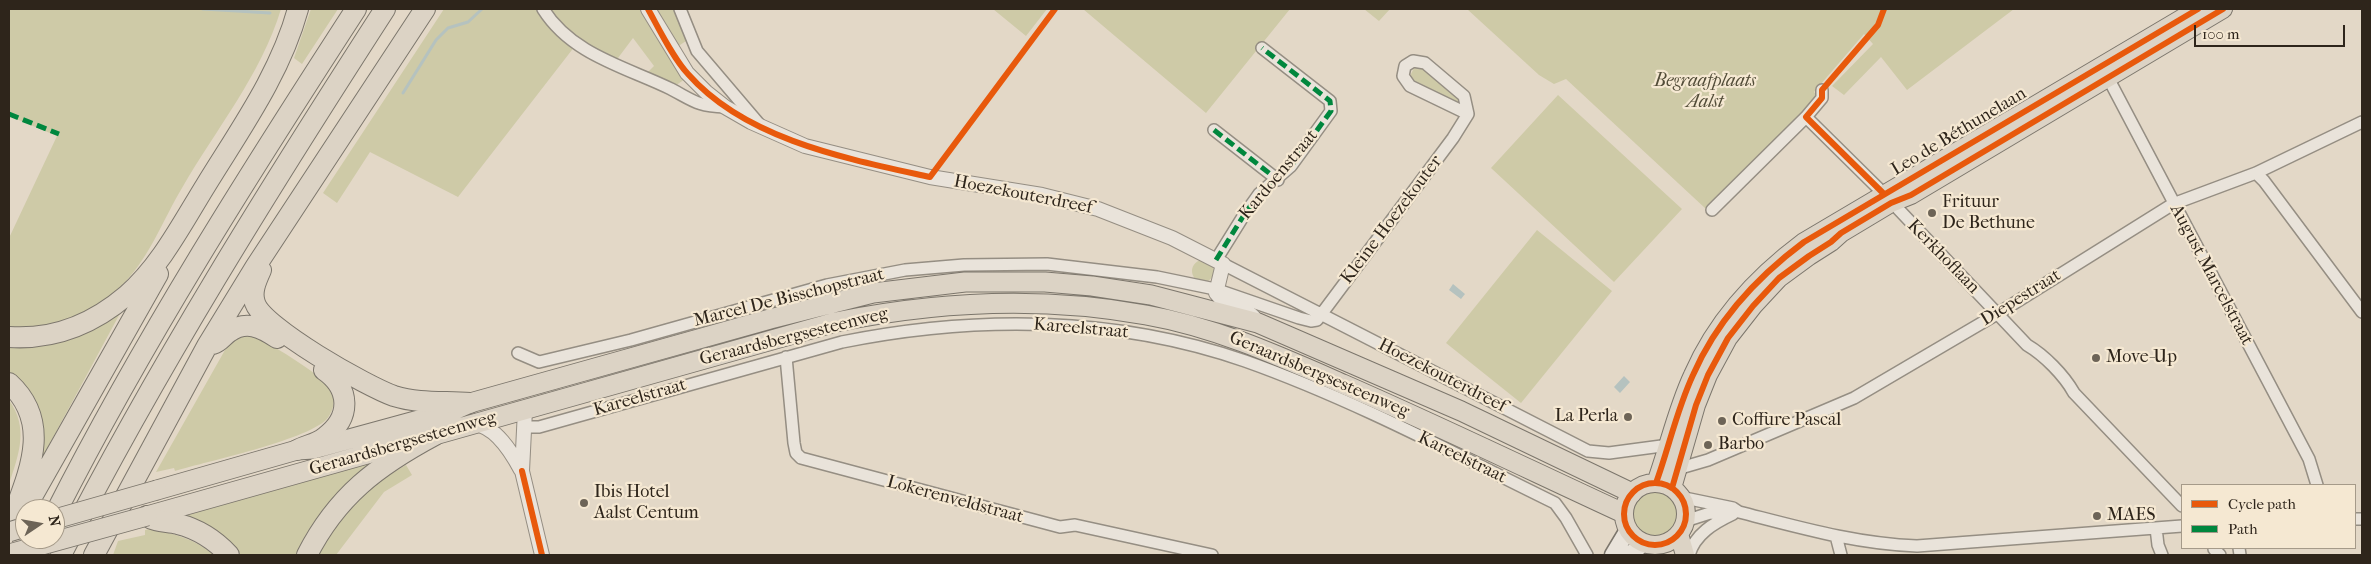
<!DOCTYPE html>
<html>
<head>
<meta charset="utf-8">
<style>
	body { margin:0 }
	#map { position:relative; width:2371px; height:564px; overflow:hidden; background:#e3d8c7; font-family:"IM FELL French Canon",serif }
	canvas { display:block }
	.frame { position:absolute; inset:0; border:10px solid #2e251b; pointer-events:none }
	.legend { position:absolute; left:2181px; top:484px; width:175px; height:65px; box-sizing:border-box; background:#f5e8d2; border:1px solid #a59a89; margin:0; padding:6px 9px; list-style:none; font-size:15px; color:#2e251b }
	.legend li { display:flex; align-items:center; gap:10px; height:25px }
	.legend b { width:25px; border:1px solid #a59a89 }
	.north { position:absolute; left:15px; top:499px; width:50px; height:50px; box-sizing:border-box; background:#f5e8d2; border:1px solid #a59a89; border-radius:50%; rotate:78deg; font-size:14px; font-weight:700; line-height:20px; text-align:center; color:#2e251b }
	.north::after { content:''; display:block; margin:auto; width:18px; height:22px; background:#6d6457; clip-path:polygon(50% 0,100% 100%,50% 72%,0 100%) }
	.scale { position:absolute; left:2194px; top:25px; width:151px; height:22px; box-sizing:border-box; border:2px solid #2e251b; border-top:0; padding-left:6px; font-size:15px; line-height:18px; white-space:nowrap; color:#2e251b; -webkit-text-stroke:4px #f5e8d2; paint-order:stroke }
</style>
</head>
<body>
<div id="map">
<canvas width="2371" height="564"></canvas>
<div class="frame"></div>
<ul class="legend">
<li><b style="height:6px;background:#e8590c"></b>Cycle path</li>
<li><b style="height:6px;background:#00873e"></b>Path</li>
</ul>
<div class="north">N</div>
<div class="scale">100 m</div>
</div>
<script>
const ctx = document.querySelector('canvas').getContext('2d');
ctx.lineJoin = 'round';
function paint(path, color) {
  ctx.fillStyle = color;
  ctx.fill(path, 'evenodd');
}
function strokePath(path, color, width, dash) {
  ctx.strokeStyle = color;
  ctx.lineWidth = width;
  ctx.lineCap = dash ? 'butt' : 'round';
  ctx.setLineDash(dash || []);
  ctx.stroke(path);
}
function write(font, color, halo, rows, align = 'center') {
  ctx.font = font + ' "IM FELL French Canon",serif';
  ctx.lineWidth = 4.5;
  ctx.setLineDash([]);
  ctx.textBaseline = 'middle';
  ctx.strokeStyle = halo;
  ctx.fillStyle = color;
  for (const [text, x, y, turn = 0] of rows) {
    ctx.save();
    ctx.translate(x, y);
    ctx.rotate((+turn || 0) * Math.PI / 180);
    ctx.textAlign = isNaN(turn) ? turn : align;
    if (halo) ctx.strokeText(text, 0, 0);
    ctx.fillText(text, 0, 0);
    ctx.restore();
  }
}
const green = new Path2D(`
	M9,9h272c-20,66 -65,120 -99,179 -18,30 -32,68 -57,94 -30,31 -73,49 -116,45v-89l48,-102 -48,-20z
	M311,9h27l-36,55 -8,-6z
	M444,9h95l36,37 -117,151 -88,-45 -33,51 -14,-10z
	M546,9h98l41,70 -10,7 -29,-12 8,-8 -21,-28 -18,24 -45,-28z
	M656,9h20l10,32 -9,6z
	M993,9h54l-21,27z
	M1083,9h207l-84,104z
	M1364,9h26l-11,12z
	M1467,9h547l-107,81 -26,-33 -37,38 -12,-9 41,-42 -9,-10 -50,58 5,6 -113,111 -140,-130 -12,5 -15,-9z
	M1421,66l38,32 1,6 -48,-21 -2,-7 4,-8z
	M1558,95l124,114 -68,73 -123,-114z
	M1537,230l75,61 -91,112 -75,-60z
	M1192 271a11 11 0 1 1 22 0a11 11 0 1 1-22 0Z
	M124,306l-88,163 -27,-96v-27z
	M245,335l12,1c16,11 69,40 76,56 3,9 -1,22 -7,28 -23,21 -118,41 -151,51l-1,-3 -18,4 69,-122 5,-8z
	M9,400c20,28 10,54 0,84z
	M376,459c-32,27 -64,56 -80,96h-55l-4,-5 -52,-31 1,-6z
	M406,465l6,10 -28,17 -48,63h-17c19,-38 50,-70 87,-90z
	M1632 514a23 23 0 1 1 46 0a23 23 0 1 1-46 0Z
	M151,529c24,5 44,10 63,26h-101l5,-14 27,-6v-5z`);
const water = new Path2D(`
	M1453,284l12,10 -4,5 -12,-9z
	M1624,376l6,6 -10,11 -6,-6z`);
const stream = new Path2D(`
	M203,9l67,4
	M403,93l33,-53 12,-12 20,-6 14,-13`);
const minor = new Path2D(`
	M543,9c29,46 83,58 128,80 23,12 26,17 54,18
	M680,9l17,42 63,74
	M2106,74l203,385 8,26
	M1806,117l78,77 143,151c17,10 37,30 47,48l108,113
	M1214,130l64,50
	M2256,173l8,8 98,131
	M1712,210l94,-93 16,-19v-8
	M1216,260l28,-45 15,-21 32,-28 40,-55 -1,-10 -68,-53
	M1223,264l365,187 21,2 60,-8
	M518,353l21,9 92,-22 196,-55 78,-15 59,-5 83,-1 110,13 58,12 84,29 12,3 6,-1 136,-182 15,-24 -4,-18 -39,-33 -12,-2 -8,5 -2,10 7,10 58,28
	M786,357l8,86 2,10 5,5 259,69 15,-2 137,30
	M524,427h15l303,-85c134,-27 274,-26 403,19 107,38 208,92 310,142l11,15 21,37
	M1677,469l31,-9 146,-62 143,-84 176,-110 83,-31 106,-51
	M1680,497l53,11 6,4c59,15 117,32 178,34l265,-20
	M2355,519h7
	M1685,521l25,-8 22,1
	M2156,528l2,17 4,10
	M1836,536l5,19
	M2239,548l1,7
	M2214,549l6,6
	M1689,555c6,-21 25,-32 44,-41`);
const tertiary = new Path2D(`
	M648,9l39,64 19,19 19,15 26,15 54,24 125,31 112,18 56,14 74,29 51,26 -7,29c11,16 32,12 42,30
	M525,410l-3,61 20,84
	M474,424c22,2 38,29 47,46`);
const secondary = new Path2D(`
	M1613,555l15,-25
	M1630,555l13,-12`);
const primary = new Path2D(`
	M1656,483c13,-36 21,-74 37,-108 24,-55 64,-98 111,-133l394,-233
	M1624 514a31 31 0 1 1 62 0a31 31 0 1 1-62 0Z
	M1672,488l24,-83 12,-30 20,-37 25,-32 26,-28 30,-22 22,-14 10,-9 50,-30 20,-8 312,-186
	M1679,534l6,21`);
const trunk = new Path2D(`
	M157,490l140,-40 16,-1 139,-38 18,-8 300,-84 103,-26 92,-11h80l47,4 59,9 107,28 203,88 171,82
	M147,516l689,-194c103,-21 206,-26 310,-7 69,12 133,41 197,69 94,41 187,86 280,129`);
const motorway = new Path2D(`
	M261,270c-5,11 -10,22 -6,33 8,25 113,84 139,93 25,8 51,5 76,7
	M9,337c44,3 84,-13 118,-42 33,-28 56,-73 79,-110 35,-57 74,-111 92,-176
	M213,344c7,-2 10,-8 16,-12 17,-12 32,-5 48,6
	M9,383c46,42 17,95 0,144
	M297,450c9,-5 20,-6 28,-13 27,-20 25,-49 -1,-67
	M25,509l133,-235
	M55,514c89,-175 194,-340 301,-505
	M147,516c9,7 21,5 31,8 20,5 37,16 51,31
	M61,555c97,-189 209,-368 324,-546
	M94,555l113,-209 49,-80 169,-257
	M307,555c30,-59 70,-89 128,-120`);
const trunkBridge = new Path2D(`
	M55,519l102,-29
	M9,532l16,-5
	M9,554l138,-38`);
const quiet = new Path2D(`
	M9,114l50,20
	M1214,130l64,50
	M1216,260l28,-45 15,-21 32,-28 40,-55 -1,-10 -68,-53`);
const cycleway = new Path2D(`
	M648,9c11,20 25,49 40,65 58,66 160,85 242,103l125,-168
	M1884,194l-78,-77 16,-19v-8l56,-65 6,-16
	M522,471l20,84
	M1656,483c13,-36 21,-74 37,-108 24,-55 64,-98 111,-133l394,-233
	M1624 514a31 31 0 1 1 62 0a31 31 0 1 1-62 0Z
	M1672,488l24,-83 12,-30 20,-37 25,-32 26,-28 30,-22 22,-14 10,-9 50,-30 20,-8 312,-186`);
const markers = [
	[1932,213,5,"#6d6457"],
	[2096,358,5,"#6d6457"],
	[1628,417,5,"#6d6457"],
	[1722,421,5,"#6d6457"],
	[1708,445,5,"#6d6457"],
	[584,503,5,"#6d6457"],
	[2097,516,5,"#6d6457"]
];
const parkNames = [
	["Begraafplaats",1705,82],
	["Aalst",1705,103]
];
const streetNames = [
	["Leo de Béthunelaan",1959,132,-31],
	["Kardoenstraat",1279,175,-50],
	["Hoezekouterdreef",1023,195,11],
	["Kleine Hoezekouter",1392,220,-53],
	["Kerkhoflaan",1943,257,46],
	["August Marcelstraat",2211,275,62],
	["Marcel De Bisschopstraat",789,298,-14],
	["Diepestraat",2021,298,-32],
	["Kareelstraat",1081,329,5],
	["Geraardsbergsesteenweg",794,337,-14],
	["Geraardsbergsesteenweg",1319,375,23],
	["Hoezekouterdreef",1442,376,27],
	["Kareelstraat",640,398,-16],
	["Geraardsbergsesteenweg",403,444,-16],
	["Kareelstraat",1462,458,26],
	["Lokerenveldstraat",955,500,15]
];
const poiNames = [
	["Frituur",1942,203],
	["De Bethune",1942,224],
	["Move-Up",2106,358],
	["La Perla",1618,417,"right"],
	["Coffure Pascal",1732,421],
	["Barbo",1718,445],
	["Ibis Hotel",594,493],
	["Aalst Centum",594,514],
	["MAES",2107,516]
];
paint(green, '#cecaa7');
paint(water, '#b5c2bf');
strokePath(stream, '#b5c2bf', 3);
strokePath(minor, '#958e83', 14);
strokePath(tertiary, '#958e83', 16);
strokePath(secondary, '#7c766c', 19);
strokePath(primary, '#7c766c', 20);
strokePath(trunk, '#7c766c', 21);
strokePath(motorway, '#7c766c', 22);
strokePath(minor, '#e9e3da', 11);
strokePath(tertiary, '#e9e3da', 14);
strokePath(secondary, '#e9e3da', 16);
strokePath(primary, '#dcd3c5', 18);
strokePath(trunk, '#dcd3c5', 19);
strokePath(motorway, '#dcd3c5', 20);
strokePath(trunkBridge, '#7c766c', 21, []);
strokePath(trunkBridge, '#dcd3c5', 19);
strokePath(quiet, '#00873e', 5, [10, 5]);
strokePath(cycleway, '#e8590c', 6);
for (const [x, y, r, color] of markers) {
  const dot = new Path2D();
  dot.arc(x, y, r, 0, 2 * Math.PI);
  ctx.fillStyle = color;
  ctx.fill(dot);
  strokePath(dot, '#f5e8d2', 2);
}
write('italic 18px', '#524c38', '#f5e8d2', parkNames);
write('18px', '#2e251b', '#f5e8d2', streetNames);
write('18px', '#2e251b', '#f5e8d2', poiNames, 'left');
</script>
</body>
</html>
